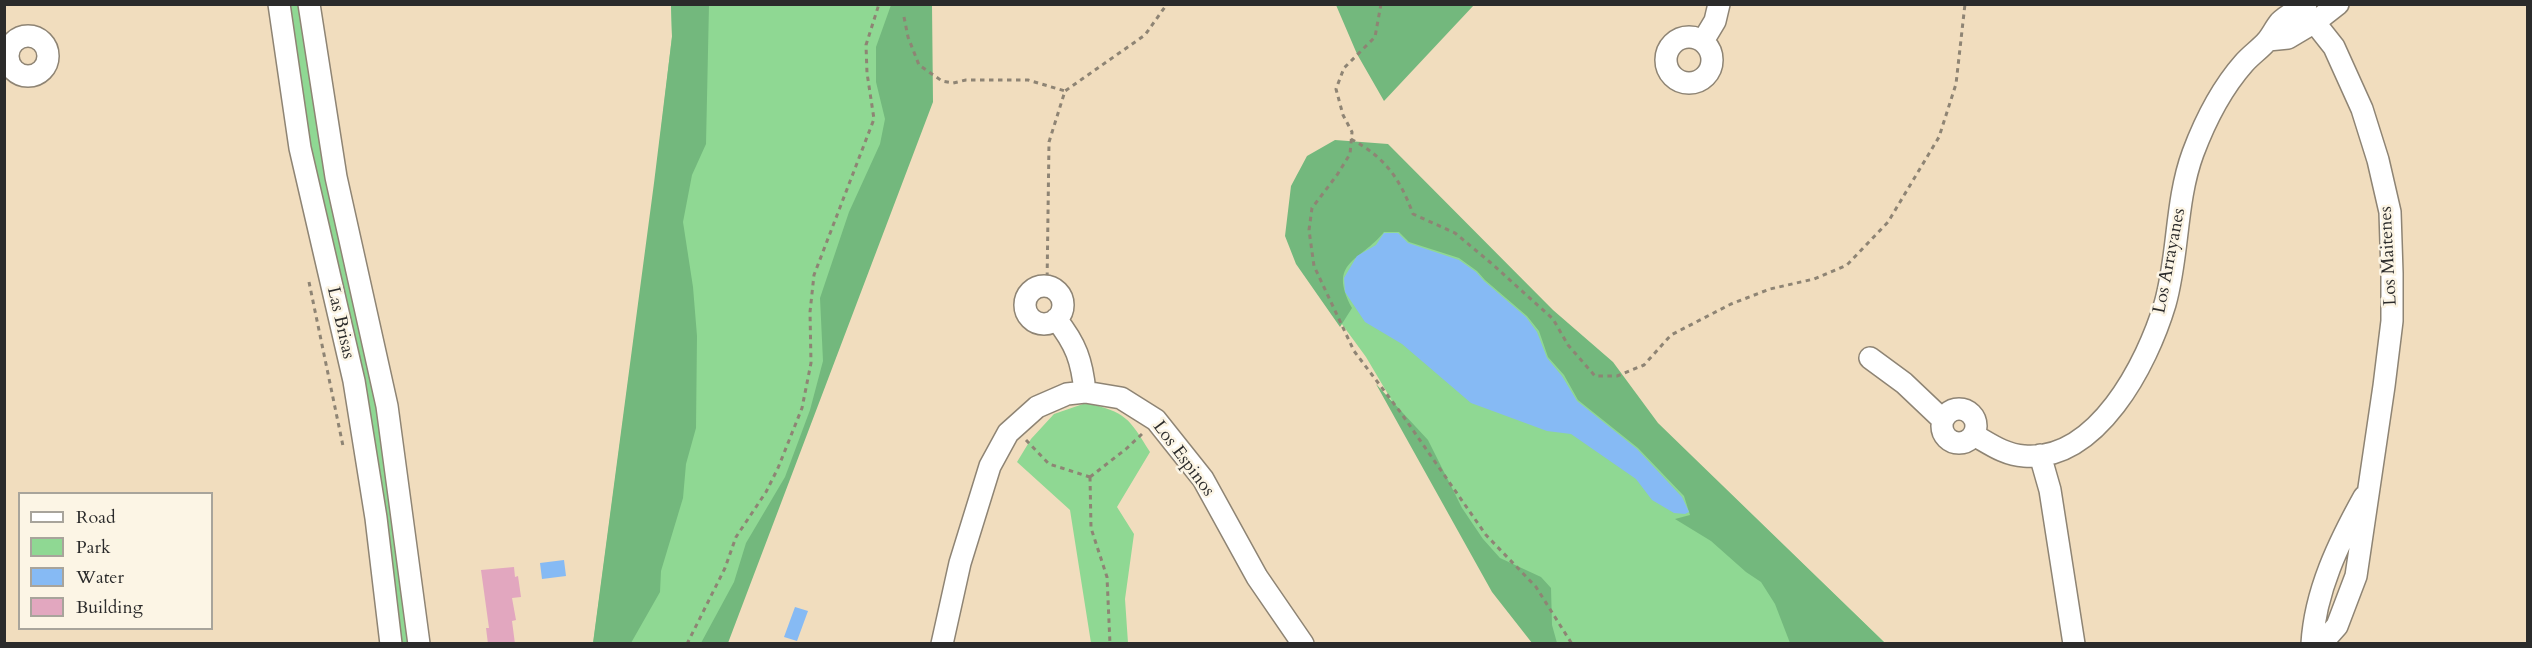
<!DOCTYPE html>
<html>
<head>
<meta charset="utf-8">
<style>
	body { margin:0 }
	#map { position:relative; width:2532px; height:648px; overflow:hidden; background:#f1ddbe; font-family:Cardo,serif }
	canvas { display:block }
	.frame { position:absolute; inset:0; border:6px solid #2b2b2b; pointer-events:none }
	.legend { position:absolute; left:18px; top:492px; width:195px; height:138px; box-sizing:border-box; background:#fcf5e5; border:2px solid #a8a49b; margin:0; padding:8px 10px; list-style:none; font-size:18px; color:#2b2b2b }
	.legend li { display:flex; align-items:center; gap:12px; height:30px }
	.legend b { width:30px; border:2px solid #a8a49b }
</style>
</head>
<body>
<div id="map">
<canvas width="2532" height="648"></canvas>
<div class="frame"></div>
<ul class="legend">
<li><b style="height:8px;background:#fff"></b>Road</li>
<li><b style="height:16px;background:#8fd893"></b>Park</li>
<li><b style="height:16px;background:#86baf4"></b>Water</li>
<li><b style="height:16px;background:#e2a7bf"></b>Building</li>
</ul>
</div>
<script>
const ctx = document.querySelector('canvas').getContext('2d');
ctx.lineJoin = 'round';
function paint(path, color) {
  ctx.fillStyle = color;
  ctx.fill(path, 'evenodd');
}
function strokePath(path, color, width, dash) {
  ctx.strokeStyle = color;
  ctx.lineWidth = width;
  ctx.lineCap = dash ? 'butt' : 'round';
  ctx.setLineDash(dash || []);
  ctx.stroke(path);
}
function write(font, color, halo, rows, align = 'center') {
  ctx.font = font + ' Cardo,serif';
  ctx.lineWidth = 5;
  ctx.setLineDash([]);
  ctx.textBaseline = 'middle';
  ctx.strokeStyle = halo;
  ctx.fillStyle = color;
  for (const [text, x, y, turn = 0] of rows) {
    ctx.save();
    ctx.translate(x, y);
    ctx.rotate((+turn || 0) * Math.PI / 180);
    ctx.textAlign = isNaN(turn) ? turn : align;
    if (halo) ctx.strokeText(text, 0, 0);
    ctx.fillText(text, 0, 0);
    ctx.restore();
  }
}
const green = new Path2D(`
	M286,5h13l87,455 24,183h-10z
	M671,5h259l2,94 -206,544 -133,1 61,-454 18,-154z
	M1329,149h38l291,275 227,219h-350l-169,-286 -49,-67 -28,-78 8,-37z
	M1086,403c40,9 43,15 64,49l-33,55 17,27 -9,65 3,44h-37l-21,-133 -53,-48 14,-23 23,-25z`);
const forest = new Path2D(`
	M671,5h38l-3,139 -14,31 -9,47 10,65 4,49 -1,92 -10,36 -3,34 -22,73 -1,21 -29,51h-38l61,-460 18,-146z
	M891,5h41l1,97 -205,541h-27l33,-61 12,-39 39,-66 25,-67 13,-49 -3,-63 29,-86 31,-68 5,-25 -9,-37v-35z
	M1336,5h138l-90,96 -27,-47z
	M1335,140l53,4 165,166 60,52 45,61 227,220h-95l-15,-39 -14,-22 -15,-10 -35,-31 -36,-22 15,-4 -6,-19 -46,-48 -60,-48 -14,-25 -16,-18 -9,-26 -12,-15 -42,-36 -8,-9 -18,-13 -50,-16 -10,-10h-15c-24,30 -57,29 -32,76l-12,19 -44,-63 -11,-28 6,-50 16,-30z
	M1376,384l52,56 34,68 21,31 17,19 41,19 10,11 1,37 5,18h-25l-40,-51z`);
const water = new Path2D(`
	M1384,233h14l10,10 51,17 17,12 8,9 42,36 11,15 10,26 15,18 15,25 60,48 45,48 7,15 -4,2 -11,-1 -22,-13 -16,-21 -65,-45 -24,-3 -76,-28 -69,-59 -37,-22 -20,-30 -1,-14 13,-22 19,-11z
	M564,560l2,16 -24,3 -2,-16z
	M795,607l13,4 -11,30 -13,-4z`);
const building = new Path2D(`
	M514,567l1,10 3,-1 3,21 -9,1 4,22 -4,1 3,23h-27l-2,-16h3l-8,-58z`);
const path = new Path2D(`
	M1381,4l-6,33 -31,31 -8,21 7,26 9,17 -2,22 -13,21 -25,33 -3,22 5,36 40,85 47,62 85,122 50,52 36,57
	M904,17l4,20 11,28 23,16 11,2 13,-3h62l37,11
	M1351,139c35,19 49,40 62,75l42,19 36,30 62,56 15,26 27,31h22l27,-11 27,-30 60,-31 39,-15 44,-10 33,-14 41,-43 51,-85 17,-53 9,-80
	M309,282l34,164
	M1047,286l2,-144 16,-51 80,-56 22,-31
	M1026,440l23,24 41,13
	M1090,477l1,51 16,49 3,67
	M1090,477l36,-28 16,-15
	M687,644l38,-76 11,-31 30,-45 12,-24 24,-60 9,-45 -1,-51 4,-37 60,-156 -7,-46 -1,-28 13,-41`);
const minor = new Path2D(`
	M279,4l21,144 54,233 22,137 15,126
	M309,4l27,173 51,229 32,238
	M2300,4l34,43 28,62 16,51 12,52 2,61v48l-8,65 -28,190 -19,50 -16,18
	M8 56a20 20 0 1 1 40 0a20 20 0 1 1-40 0Z
	M1666 60a23 23 0 1 1 46 0a23 23 0 1 1-46 0Z
	M2268,40l20,-2 27,-16 23,-18
	M1703,41l12,-20 4,-17
	M1025 305a19 19 0 1 1 38 0a19 19 0 1 1-38 0Z
	M1056,319c20,25 26,42 29,73
	M1870,358l34,25 39,37
	M1942 426a17 17 0 1 1 34 0a17 17 0 1 1-34 0Z
	M1974,435c16,9 31,20 50,21 73,6 123,-92 141,-152 14,-49 10,-102 28,-151 12,-32 28,-64 51,-90 7,-8 16,-14 23,-22 5,-6 8,-13 13,-19 7,-7 18,-12 26,-18
	M2040,455l10,35 24,154
	M942,644l18,-81 30,-97 18,-33 29,-26 30,-13 18,-2 36,6 35,22 47,59 54,98 46,67
	M2312,644c3,-53 27,-102 52,-147`);
const streetNames = [
	["Los Maitenes",2389,256,-93],
	["Los Arrayanes",2170,261,-79],
	["Las Brisas",340,323,77],
	["Los Espinos",1183,459,53]
];
paint(green, '#8fd893');
paint(forest, '#73b87d');
paint(water, '#86baf4');
paint(building, '#e2a7bf');
strokePath(minor, '#8e8474', 24);
strokePath(path, '#8e8474', 3, [4.5, 4.5]);
strokePath(minor, '#fff', 21);
write('18px', '#2b2b2b', '#fcf5e5', streetNames);
</script>
</body>
</html>
